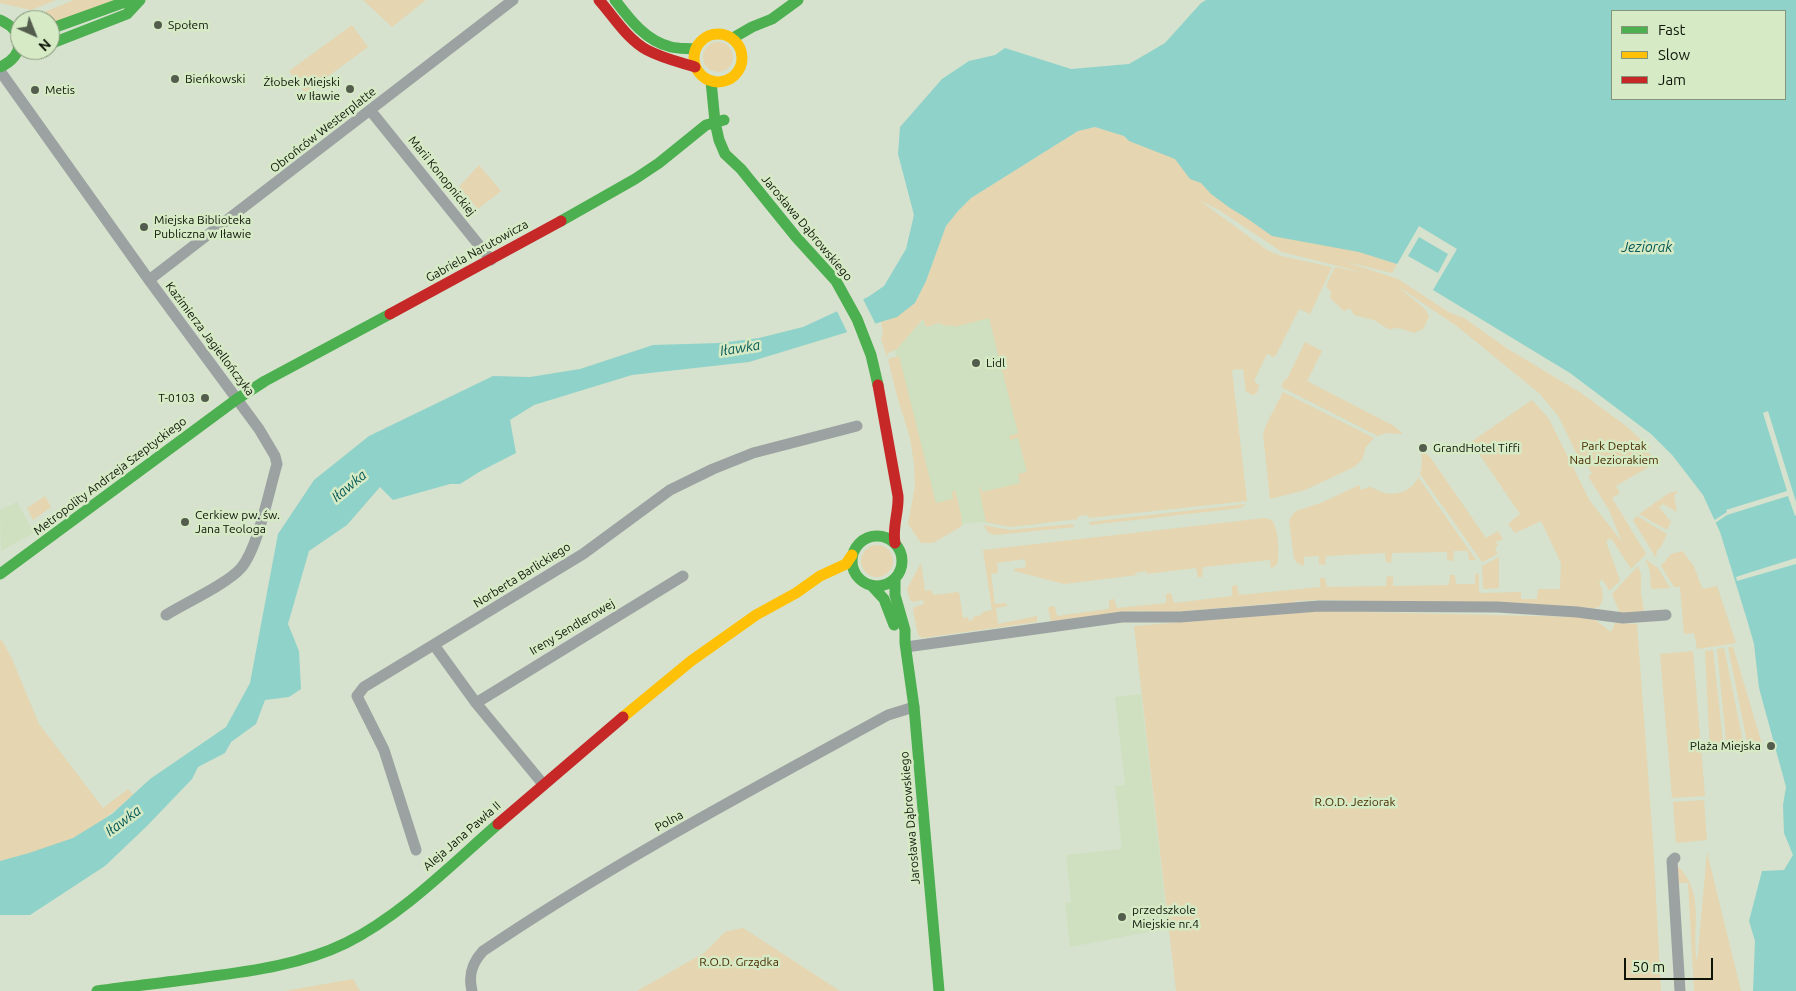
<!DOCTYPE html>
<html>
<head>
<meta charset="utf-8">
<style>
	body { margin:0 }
	#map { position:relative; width:1796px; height:991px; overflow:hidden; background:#d6e2cd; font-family:Ubuntu,sans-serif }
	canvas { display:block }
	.legend { position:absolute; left:1611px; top:10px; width:175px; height:90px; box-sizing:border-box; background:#d5eac5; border:1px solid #859579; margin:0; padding:6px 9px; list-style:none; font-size:15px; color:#0e1508 }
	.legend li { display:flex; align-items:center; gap:10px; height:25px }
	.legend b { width:25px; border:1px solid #859579 }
	.north { position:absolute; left:10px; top:10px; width:50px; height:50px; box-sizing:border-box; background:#d5eac5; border:1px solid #859579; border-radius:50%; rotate:136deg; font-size:14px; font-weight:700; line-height:20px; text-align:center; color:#0e1508 }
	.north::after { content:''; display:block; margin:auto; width:18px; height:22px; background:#545d4d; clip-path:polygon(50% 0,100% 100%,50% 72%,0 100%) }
	.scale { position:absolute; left:1624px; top:958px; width:89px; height:22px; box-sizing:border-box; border:2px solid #0e1508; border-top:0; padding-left:6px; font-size:15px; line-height:18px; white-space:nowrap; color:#0e1508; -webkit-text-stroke:4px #d5eac5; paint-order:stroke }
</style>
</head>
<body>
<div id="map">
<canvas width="1796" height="991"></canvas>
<ul class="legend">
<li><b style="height:6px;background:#4caf50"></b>Fast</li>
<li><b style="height:6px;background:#ffc107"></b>Slow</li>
<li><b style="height:6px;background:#c62828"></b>Jam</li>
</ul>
<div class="north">N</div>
<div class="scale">50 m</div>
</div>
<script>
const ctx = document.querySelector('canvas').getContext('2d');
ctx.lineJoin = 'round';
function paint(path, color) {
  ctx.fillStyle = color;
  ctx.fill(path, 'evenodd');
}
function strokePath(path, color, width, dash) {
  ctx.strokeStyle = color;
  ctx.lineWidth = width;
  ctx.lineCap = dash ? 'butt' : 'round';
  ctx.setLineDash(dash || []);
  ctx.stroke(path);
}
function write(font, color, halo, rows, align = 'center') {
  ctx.font = font + ' Ubuntu,sans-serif';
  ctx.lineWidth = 5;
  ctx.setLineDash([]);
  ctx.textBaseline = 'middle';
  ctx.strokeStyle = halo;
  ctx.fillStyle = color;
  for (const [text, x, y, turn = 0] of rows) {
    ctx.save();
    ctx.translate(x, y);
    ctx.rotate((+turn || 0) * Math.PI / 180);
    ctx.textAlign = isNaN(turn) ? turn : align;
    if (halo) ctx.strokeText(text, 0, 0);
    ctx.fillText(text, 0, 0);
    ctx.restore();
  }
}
const built = new Path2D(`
	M994,309l53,214 -37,4 -27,-5 -17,1 -33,20 -18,-107 -20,-85 29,-32 2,8z
	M17,502l17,31 -33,18 -1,-41z
	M1141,694l27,234 -98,19 -5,-44 6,-1 -5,-47 56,-6 -7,-63 10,-1 -10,-88z`);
const green = new Path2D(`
	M0,0h56l-25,10 -31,-7z
	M74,0h43l-67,25v-5h-9l-1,-3 2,-4z
	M363,0h63l-34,27z
	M352,25l16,22 -63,46 -16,-22z
	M703 57a15 15 0 1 1 30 0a15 15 0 1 1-30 0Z
	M1095,127l29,9 5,5 46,17 143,77 79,29 -5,9 -49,-12 55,18 52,34 14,5 44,31 73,44 45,33 24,22 -3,3 10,11 -41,24 4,7 -8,5 34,56 -15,15 -20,-31 -5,3 14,40 -10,9h-1l-7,-11 -3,4c5,8 5,17 0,24l-4,1 -73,-4 -202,-4 -24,1 -3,3 -13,1 -2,-2 -104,9 -39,-1 -84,10 -3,-12 2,-3 5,1 2,9 52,-7v-9l5,-1 3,9 49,-5v-9l5,-1 3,10 58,-7v-10l5,-1 2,10 81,-8v-9h5l2,9 59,-1 1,-10 6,1v9l56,-1 1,-10h5l1,9h19v-9l4,-2v20l42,-1v7h16l1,-10h22l1,-26 -20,-42 -26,12 -7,-9 12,-10 -49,-72 61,-42 17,19 41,82 32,41 -13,-32 -21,-34 4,-2 -9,-19 -5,2 -19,-40 -19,-23 -82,-67 -62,-42 30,25 3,7 -6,12 -9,4 -15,-5 -11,1 -14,-9 -20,-5 -4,-7 -6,3 -14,-13 1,-6 -5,-6 9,-19 31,6 -84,-21 -63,-42 -20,-10 68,50 14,6 51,11 -22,47 -11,-5 -23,46 -2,2 -7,-3 -13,27 5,4 -2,8 -4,2 -7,-3 -3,-23 -11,1 15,131 -158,17 -1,-3 -10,1v3l-68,8 -24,-5 -8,-38 4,8 38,-9 -2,-9 9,-2 -9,-34 -8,2 -1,-4 9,-3 -29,-115 -35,9 -1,-2 -7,1 -7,-3 -13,4 -3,-8 -26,30 -9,4 -1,4 -6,-18 2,-6 -2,-12h5l29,-18 11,-22 20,-55 12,-15 13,-13 107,-67z
	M479,165l22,26 -23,18 -19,-22z
	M1305,342l17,9 -15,30 87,45 8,7 -1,1 -15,-1 -8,3 -97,-49 4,-8h2z
	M899,356l37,147 17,-4 -1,-7 3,-2 6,24 1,12 -29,17h-12l-13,-19 7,-38 -1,-22 -4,-26 -13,-42 -9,-37z
	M1283,392l91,46 -8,9 -4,13 -8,7 -49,23 -35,9 -7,-65 3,-9z
	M1423,451l7,6 56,81 12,-7 5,8 -7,3 2,4 -3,2 3,6 -16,8 -62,-88 2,-12 -1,-9z
	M1418,477l58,83h-7l-1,-9h-14l-1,10 -6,-1v-8l-55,1 -1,10 -5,-1 -1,-9 -59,3 -1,9 -6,-1v-8l-15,1v9l-7,-3 -3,-5 -5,-37 3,-6 4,-4 25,-8 38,-18 2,5 9,-3c5,1 9,5 15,6 12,3 29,-3 33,-16z
	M1676,491l1,2 -3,2 3,17 -14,-8 -4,3 12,15 -4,8 -28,-16 30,-21z
	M45,496l6,11 -18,13 -6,-12z
	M1246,504l-5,4 -151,17 -1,-3z
	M1637,516l30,18 -6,13 -4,3 -1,8 -23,-38z
	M1265,518c4,1 6,1 8,4 5,6 7,35 4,42l-6,5 -1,-9 -67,7 -1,10h-4l-2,-9 -50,6 2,-3 -13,2 2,2 -73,9 -50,-13v-2l12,-2 -1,-8 -28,4 1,10 -7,1 4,30 11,-1 1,3 -11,2 2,16 39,-8v6l-115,16 -4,-3 -5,-25 1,-3 10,-3 -1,-4 -10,2 -3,-2 -3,-11 14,-26 4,28 7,-1 1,5 26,-3 4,26 5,-1 1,4 4,-1v-3l8,-2 2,-3 9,-2 -9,-60z
	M1073,524l1,3 -79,8 -6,-2 -6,-8 27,5z
	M861 561a16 16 0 1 1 32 0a16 16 0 1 1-32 0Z
	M1683,551c3,7 10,11 12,18 3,7 4,13 8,20l14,-3 19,57 -39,6 -3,-16 -10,1 -4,-47h-6l-13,-21 10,-12z
	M1499,557v31l-16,1 -1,-23z
	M1645,559l13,9 12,20 -19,1 -1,-18z
	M1638,566l3,9v18l3,19 -24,1 -8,-19z
	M1319,611l257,6 19,3 16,12 4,-9 22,1 16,218 8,149h-485l-42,-365z
	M2,640l10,19 27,65 64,84 25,-19 5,6c-18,16 -37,31 -59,43 -23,11 -50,17 -74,23v-220z
	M1728,647h5l29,97 -14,3z
	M1724,648l20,99 -17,3 -10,-101z
	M1713,650l11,101 -14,2 -5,-102z
	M1693,651l12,145 -33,2 -12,-144z
	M1704,800l3,40 -31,3 -3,-41z
	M1707,852l34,139h-47l-6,-108h-13v-20c32,30 16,63 22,100z
	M743,928l97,63h-203l67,-38 21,-21z
	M353,979l7,12h-75z`);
const water = new Path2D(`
	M1206,0h590v991h-43l2,-50 -6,-20 13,-50 22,-1 9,-15 -9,-22 -1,-28 3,-18 -27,-99 -5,-44 -6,-21 -28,-91 -17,-37 -30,-39 -22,-22 -81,-61 -137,-83 -36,-26 -38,-12 -87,-16 -27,-19 -15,-9 -19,-14 -10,-11 -11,-4 -15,-20 -46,-18 -5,-5 -29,-9 -17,4 -107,67 -13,13 -12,15 -20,55 -11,22 -18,14 -148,45 -117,13 -98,30 -24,15 6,33 -37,19 -19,12h-10l-57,16 -13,-13 -33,38 -38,26 -21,73 11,27 2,38 -12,8 -24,3 -9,24 -25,18 -6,11 -27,14 -6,12 -45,47 -42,40 -75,49h-30v-54l29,-8 44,-15 39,-24 38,-35 76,-52 24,-44 28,-149 36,-54 55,-44 124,-60 37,1 50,-8 73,-24 67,-2 39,-5 44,-11 65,-30 16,-11 22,-37 8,-34 -16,-61 2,-27 42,-48 27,-18 26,-6 10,-7 66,21 58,-5 36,-21 36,-40zM1612,11h173v88h-173z`);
const pier = new Path2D(`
	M1419,226l38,23 -24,41 -37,-24zM1419,237l29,17 -10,19 -30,-17z
	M862,297l14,28 -28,9 -12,-25z
	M1768,411l28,91v13l-1,1 -7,-20 -61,19 -12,8 -2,-2 14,-9 -1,-2 61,-19 -24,-78z
	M1796,558v6l-59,17 -1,-4 9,-3z`);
const street = new Path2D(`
	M0,71l149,209 110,149 16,27 2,8c-8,27 -19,84 -36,104 -14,16 -56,35 -75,47
	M370,110l121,150
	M149,280l364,-280
	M434,645l42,58 67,81
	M906,647l216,-30h58l139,-11 178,1 80,5 46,6 43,-3
	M476,703l207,-127
	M416,850l-32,-100 -27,-54 7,-9 219,-133 87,-64 43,-21 40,-16 104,-27
	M1675,858l-3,3 8,130
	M472,991c-4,-16 0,-28 11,-40 130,-88 268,-161 405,-236l26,-8`);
const fast = new Path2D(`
	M615,0c15,20 31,41 56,47 8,2 16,1 24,2
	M0,20c26,11 25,36 0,47
	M50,29l72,-26 15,-3
	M733,38l19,-11 20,-8 26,-19
	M50,44l77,-30 13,-14
	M711,81l4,41 4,18 6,14 16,15 55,68 40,44 21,38 14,36 7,30
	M561,221l74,-42 24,-16 47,-38 18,-5
	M852 561a25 25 0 1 1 50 0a25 25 0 1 1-50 0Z
	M0,574l237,-175 28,-18 125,-67
	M895,579v16l10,35v13l9,64 25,284
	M872,586l12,13 10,26
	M97,991c36,-5 73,-9 109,-14 47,-6 97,-13 140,-34 56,-28 105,-78 152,-119`);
const slow = new Path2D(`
	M694 58a24 24 0 1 1 48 0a24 24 0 1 1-48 0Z
	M623,717l68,-56 65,-46 40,-22 24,-17 26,-12 6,-9`);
const jam = new Path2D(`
	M599,0c15,17 28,39 48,50 15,8 32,12 48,17
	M390,314l171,-93
	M878,385l20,111c1,16 -6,31 -3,47
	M498,824l125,-107`);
const markers = [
	[158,25,5,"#545d4d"],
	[175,79,5,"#545d4d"],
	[350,89,5,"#545d4d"],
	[35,90,5,"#545d4d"],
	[144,227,5,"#545d4d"],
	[976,363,5,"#545d4d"],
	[205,398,5,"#545d4d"],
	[1423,448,5,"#545d4d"],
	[185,522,5,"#545d4d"],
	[1771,746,5,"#545d4d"],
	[1122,917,5,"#545d4d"]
];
const poiNames = [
	["Społem",168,25],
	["Bieńkowski",185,79],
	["Żłobek Miejski",340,82,"right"],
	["w Iławie",340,96,"right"],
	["Metis",45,90],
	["Miejska Biblioteka",154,220],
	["Publiczna w Iławie",154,234],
	["Lidl",986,363],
	["T-0103",195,398,"right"],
	["GrandHotel Tiffi",1433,448],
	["Cerkiew pw. św.",195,515],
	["Jana Teologa",195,529],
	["Plaża Miejska",1761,746,"right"],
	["przedszkole",1132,910],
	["Miejskie nr.4",1132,924]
];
const streetNames = [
	["Obrońców Westerplatte",323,130,-38],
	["Marii Konopnickiej",442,176,51],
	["Jarosława Dąbrowskiego",807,228,50],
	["Gabriela Narutowicza",477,251,-29],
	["Kazimierza Jagiellończyka",210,339,53],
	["Metropolity Andrzeja Szeptyckiego",110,476,-37],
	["Norberta Barlickiego",522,575,-32],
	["Ireny Sendlerowej",572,627,-31],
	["Jarosława Dąbrowskiego",910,818,-95],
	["Polna",669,821,-29],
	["Aleja Jana Pawła II",462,836,-41]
];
const parkNames = [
	["Park Deptak",1614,446],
	["Nad Jeziorakiem",1614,460],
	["R.O.D. Jeziorak",1355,802],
	["R.O.D. Grządka",739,962]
];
const waterNames = [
	["Jeziorak",1647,247],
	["Iławka",740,348,-9],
	["Iławka",349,486,-40],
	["Iławka",123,821,-37]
];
paint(built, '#cee0bf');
paint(green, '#e5d5b0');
paint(water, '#8fd2c9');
paint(pier, '#d6e2cd');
strokePath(street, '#9ca1a2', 11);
strokePath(fast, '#4caf50', 11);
strokePath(slow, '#ffc107', 11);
strokePath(jam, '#c62828', 11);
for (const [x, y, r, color] of markers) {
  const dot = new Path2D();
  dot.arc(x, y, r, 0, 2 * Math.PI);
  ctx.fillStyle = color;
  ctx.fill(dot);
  strokePath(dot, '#d5eac5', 2);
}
write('12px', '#0e1508', '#d5eac5', poiNames, 'left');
write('12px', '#0e1508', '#d5eac5', streetNames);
write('12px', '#492c00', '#d5eac5', parkNames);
write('italic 14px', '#065956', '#d5eac5', waterNames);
</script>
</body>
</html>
